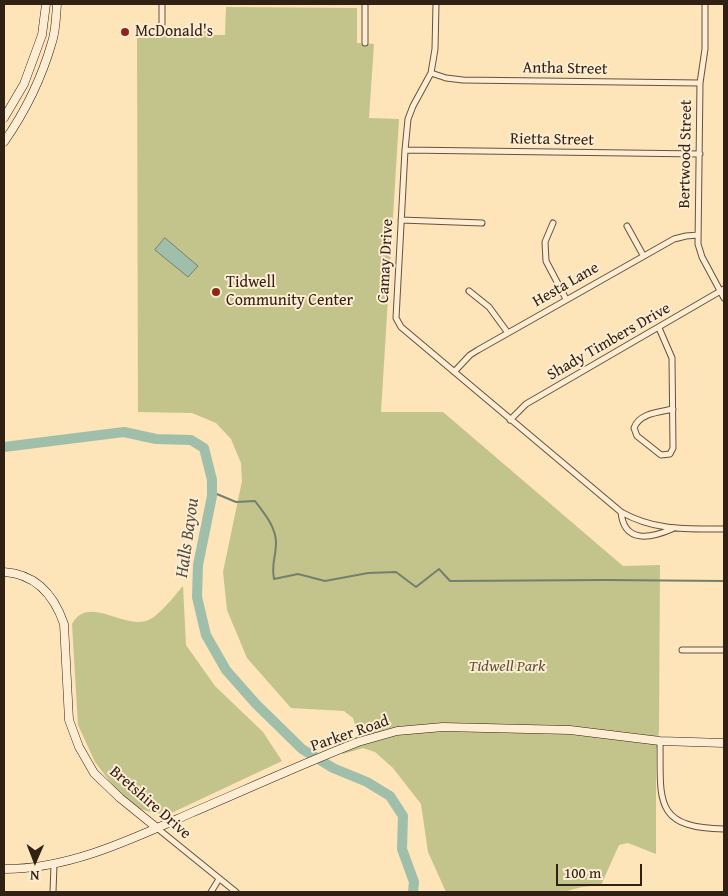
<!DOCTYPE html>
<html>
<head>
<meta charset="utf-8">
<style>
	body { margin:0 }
	#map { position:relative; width:728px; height:896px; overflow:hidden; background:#fde4b9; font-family:"Gentium Book Plus",serif }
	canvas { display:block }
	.frame { position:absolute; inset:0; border:5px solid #312115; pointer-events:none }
	.north { position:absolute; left:10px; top:836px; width:50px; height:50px; -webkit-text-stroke:4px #feedd2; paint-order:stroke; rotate:181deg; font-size:14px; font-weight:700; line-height:20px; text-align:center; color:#312115 }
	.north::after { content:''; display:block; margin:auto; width:18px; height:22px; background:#312115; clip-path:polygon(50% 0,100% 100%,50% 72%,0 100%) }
	.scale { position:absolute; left:556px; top:864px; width:86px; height:22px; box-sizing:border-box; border:2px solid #312115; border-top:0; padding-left:6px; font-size:15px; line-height:18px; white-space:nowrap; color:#312115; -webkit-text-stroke:4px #feedd2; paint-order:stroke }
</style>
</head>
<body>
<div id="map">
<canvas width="728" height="896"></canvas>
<div class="frame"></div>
<div class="north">N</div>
<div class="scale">100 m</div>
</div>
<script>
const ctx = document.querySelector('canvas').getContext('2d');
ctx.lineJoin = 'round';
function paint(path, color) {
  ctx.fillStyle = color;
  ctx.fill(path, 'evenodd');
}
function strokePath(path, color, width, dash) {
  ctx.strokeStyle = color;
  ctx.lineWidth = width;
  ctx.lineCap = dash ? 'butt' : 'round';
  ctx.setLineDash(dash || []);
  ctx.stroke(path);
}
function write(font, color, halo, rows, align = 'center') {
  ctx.font = font + ' "Gentium Book Plus",serif';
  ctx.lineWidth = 4;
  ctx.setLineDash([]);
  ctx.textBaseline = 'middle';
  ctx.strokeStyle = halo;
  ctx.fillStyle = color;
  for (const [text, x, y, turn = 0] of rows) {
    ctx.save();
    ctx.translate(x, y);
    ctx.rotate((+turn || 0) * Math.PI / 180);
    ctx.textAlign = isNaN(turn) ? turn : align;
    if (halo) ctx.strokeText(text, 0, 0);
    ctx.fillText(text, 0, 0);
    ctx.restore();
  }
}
const green = new Path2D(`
	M226,7l131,1v35l17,1 -5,74 30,1 -18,293h62l180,154 37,-1 -1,166 -3,20v103l-28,-11 -9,2 -18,40 -19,2 -19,5h-117l-18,-40 -7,-48 -28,-36 -18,-16 -12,-4 -20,6 -6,-10 22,-8 -6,-18 -9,-7 -53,-3 -44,-50 -20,-48 -4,-38 19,-91 -1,-18 -10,-24 -15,-16 -24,-10 -54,-1 -1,-382h75l1,5h12z
	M183,586l3,59 29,41 48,46 19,29 -117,55 -25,-7 -26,-22 -19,-25 -17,-37 -6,-101c16,-29 49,4 74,-3 13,-4 28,-25 37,-35z`);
const water = new Path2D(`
	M165,238l33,28 -10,11 -33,-27z`);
const stream = new Path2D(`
	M212,492l24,10 19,-1c9,12 21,26 21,42 0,14 -5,21 -2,36l24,-5 27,7 43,-8 28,-1 20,15 23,-18 11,12 155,-1 119,1`);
const river = new Path2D(`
	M4,447l120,-15 32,7 35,1 13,8 8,32v16l-14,69 -1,32 9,38 20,35 30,34 46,45 31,19 34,14 23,14 13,20 -1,33 12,33 -1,10`);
const street = new Path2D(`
	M436,4l-1,45 -4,24 -18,33 -5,13 -3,31 -9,168 5,9 220,185c34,19 65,17 103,17
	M705,4v45l-5,34 -2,161 4,13 22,41
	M162,24v-20
	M365,43v-39
	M431,73l15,5 17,2 237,3
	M405,150l295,4
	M401,220l81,3
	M553,223l-8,19 1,19 20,38
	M627,226l16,29
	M469,291l20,16 19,26
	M659,328l13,30 1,90 -3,6 -9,1 -24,-19 -3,-8c5,-15 26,-16 39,-19
	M454,372l16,-17 8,-5 196,-111 12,-3 12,-1
	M510,420l16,-16 198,-115
	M621,512c3,32 30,26 51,17
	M682,650h42
	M660,741c1,58 -8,87 64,88
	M157,828l79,64
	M53,892l1,-28
	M211,892l8,-13`);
const secondary = new Path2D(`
	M4,118l20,-34 18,-49 4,-31
	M4,142c21,-30 38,-65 48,-100 4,-12 4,-26 5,-38
	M4,572c32,2 50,23 60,52l5,96 10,27 15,26 26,25 37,30
	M4,869c66,0 128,-30 187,-56 49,-21 98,-43 147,-63l20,-8 39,-11 46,-4 127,3 90,11 64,2`);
const markers = [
	[125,32,5,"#8f2418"],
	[216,292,5,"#8f2418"]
];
const poiNames = [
	["McDonald's",135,32],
	["Tidwell",226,283],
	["Community Center",226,301]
];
const streetNames = [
	["Antha Street",565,69,1],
	["Rietta Street",552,140,1],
	["Bertwood Street",686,154,-89],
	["Camay Drive",386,261,-87],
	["Hesta Lane",566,285,-30],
	["Shady Timbers Drive",609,342,-30],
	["Parker Road",350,734,-19],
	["Bretshire Drive",150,803,41]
];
const parkNames = [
	["Tidwell Park",507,667]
];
const waterNames = [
	["Halls Bayou",188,538,-82]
];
paint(green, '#c3c38c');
paint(water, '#a0bfab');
strokePath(water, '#74806f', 1);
strokePath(stream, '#74806f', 2);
strokePath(river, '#a0bfab', 10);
strokePath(street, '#64523e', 7);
strokePath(secondary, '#312115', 9);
strokePath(street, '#feedd2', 5);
strokePath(secondary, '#feedd2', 8);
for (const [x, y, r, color] of markers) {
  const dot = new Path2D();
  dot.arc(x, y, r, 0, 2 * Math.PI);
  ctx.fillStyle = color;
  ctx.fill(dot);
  strokePath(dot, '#feedd2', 2);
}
write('16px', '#312115', '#feedd2', poiNames, 'left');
write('16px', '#312115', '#feedd2', streetNames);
write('italic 16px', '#5d5239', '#feedd2', parkNames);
write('italic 18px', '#525042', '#feedd2', waterNames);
</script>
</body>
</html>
